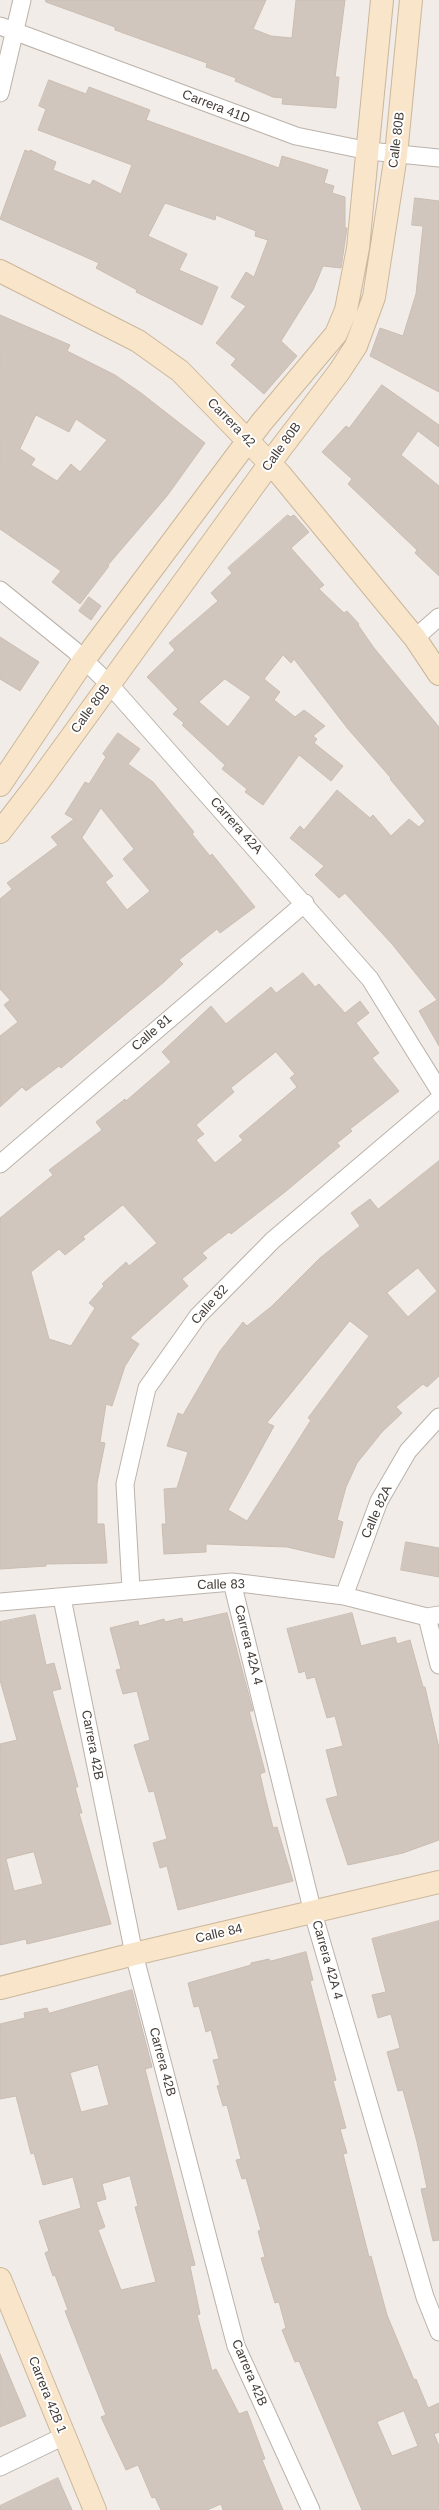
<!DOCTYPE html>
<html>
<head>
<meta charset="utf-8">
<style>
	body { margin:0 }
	canvas { display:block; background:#f1ece7 }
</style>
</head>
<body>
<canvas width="439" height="2510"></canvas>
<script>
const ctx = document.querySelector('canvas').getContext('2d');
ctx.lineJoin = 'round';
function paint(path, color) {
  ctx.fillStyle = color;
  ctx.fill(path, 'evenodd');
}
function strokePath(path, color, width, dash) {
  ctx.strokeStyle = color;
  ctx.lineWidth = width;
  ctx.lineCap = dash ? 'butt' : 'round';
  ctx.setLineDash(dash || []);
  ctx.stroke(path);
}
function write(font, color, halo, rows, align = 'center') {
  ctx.font = font + ' Arial,sans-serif';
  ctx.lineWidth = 4;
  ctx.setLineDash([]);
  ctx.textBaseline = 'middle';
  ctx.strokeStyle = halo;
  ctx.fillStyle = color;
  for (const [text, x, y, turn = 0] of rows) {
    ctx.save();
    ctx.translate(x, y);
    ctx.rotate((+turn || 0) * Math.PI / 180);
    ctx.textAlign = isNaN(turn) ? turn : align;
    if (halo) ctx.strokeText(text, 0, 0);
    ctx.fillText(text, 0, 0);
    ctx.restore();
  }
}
const building = new Path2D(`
	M46,0h220l-13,29 18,7 21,2 4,-38h49l-10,77h4l-3,31 -54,-4 1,-6 -10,-1 -38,-16 1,-3 -30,-11 1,-4 -92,-33v-3l-69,-25z
	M49,80l37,14 3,-7 61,23 -4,10 133,48 3,-12 46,14 -4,13 10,3 -2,7 13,4v31h2l-6,40 -18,-2 -10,24 -32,51 16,15 -33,38 -33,-29 5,-6 -20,-16 30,-37 -15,-9 15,-25 8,5 14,-37 -13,-4 1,-5 -40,-16 -1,5 -50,-17 -17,33 39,18 -8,16 39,17 -16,38 -66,-33 1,-2 -41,-22 3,-5 -99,-44 25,-69 5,2v-2l26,12 -3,8 37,15 3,-5 28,14 11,-29 -94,-35 8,-21 -7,-3z
	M415,198l24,3v191l-69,-36 10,-28 23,8 13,-42 7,-68 -11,-1z
	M0,315l70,30 -3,6 48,24 26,18 64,50 -38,53 -59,69 1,1 -29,38 -28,-22 9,-11 -61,-42zM36,415l33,17 7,-13 31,21 -27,32 -9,-8 -14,17 -26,-16 4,-6 -15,-10z
	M382,385l57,40v22l-21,-16 -17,24 38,31v90l-24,-23 2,-3 -69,-66 4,-5 -30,-27 24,-26 3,2z
	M288,515l2,2 4,-2 15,17 -18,16 33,37 -5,4 25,24 3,-2 12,13 -1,1 16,23 65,79v319l-20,-35 18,-11 -45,-56 -47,-51 -6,5 -24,-23 9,-9 -34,-28 10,-12 4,4 33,-40 33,28 3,-3 18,21 18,-17 10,8 6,-6 -35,-42 1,-1 -43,-49 -54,-70 -3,4 -8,-8 -19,24 16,13 -6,8 21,17 9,-7 21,16 -12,10 4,3 -3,4 29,23 -12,15 -32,-26 -36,50 -18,-13 2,-3 -25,-20 3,-4 -43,-40 2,-2 -11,-9 5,-5 -31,-32 28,-27 -6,-7 49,-42 -7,-8 21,-20 -4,-5zM225,679l26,18 -23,30 -29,-25z
	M89,597l12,9 -10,14 -12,-9z
	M0,637l39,25 -19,29 -20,-12z
	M118,733l22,16 -12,15 25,18 41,50 -2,2 18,22 2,-2 43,53 -35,26 -3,-4 -38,31 4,4 -19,18 -103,86 -2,-2 -33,25 -4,-4 -22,20v-71l18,-14 -14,-17 6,-5 -10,-11v-90l12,-10 -5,-6 51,-38 -7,-8 23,-18 -9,-5 20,-32 4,2 17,-27 -3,-3zM101,808l33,41 -11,10 27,32 -23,19 -22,-28 8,-6 -31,-38z
	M303,973l12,14 4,-3 26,29 15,-12 9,12 -13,10 23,30 -7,5 27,33 -49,38 2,2 -15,12 3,3 -55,46 -54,42 -2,-2 -27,21 5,5 -25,21 6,7 -58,52 9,6 -14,22 -13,40 -6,-2 -6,38 5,1 -8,40v41h7l3,39 -61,1v2l-46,3v-351l53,-43 -4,-5 53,-40 -6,-8 29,-23 1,2 45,-39 -9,-10 49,-46 15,18 45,-37 5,6zM276,1052l19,22 -5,4 7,9 -58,49 4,4 -28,23 -19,-23 8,-6 -8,-9 38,-33 -3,-4zM123,1205l34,38 -28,23 -3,-4 -24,22 2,2 -15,17 6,5 -24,38 -22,-7 -18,-67 28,-23 6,6 20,-16 -2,-2z
	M439,1161v215l-12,11 -4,-3 -27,23 6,6 -20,19 -25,31 -11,24 -9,33 6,2 -9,36 -47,-11 -81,-3v8l-42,2 -2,-30h4l-2,-35 13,-1 11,-36 -21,-6 11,-33 5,2 37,-64 23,-29 4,4 25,-20 48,-48 40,-32 -9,-13 19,-14 8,10zM418,1268l19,23 -29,26 -21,-24zM350,1321l19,15 -61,82 3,2 -64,101 -19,-11 46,-84 -7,-3z
	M406,1542l33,6v29l-38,-7z
	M227,1613l26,98h-4l16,61 -5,2 5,22 8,32 4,-1 16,54 -115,29 -11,-44 -7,2 -7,-25 14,-4 -13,-48 -5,1 -15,-47 16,-5 -13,-49 -14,3 -7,-24 5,-1 -11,-41 28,-7 1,5 25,-7 1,3 17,-4 1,4z
	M352,1613l9,33 34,-9 2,7 13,-4 13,47h2l14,61v92l-36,13 -55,12 -22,-66 12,-3 -12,-46 17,-4 -8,-30 -8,2 -12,-41 -8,2 -2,-8 -6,2 -12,-44z
	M35,1615l11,50 8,-2 7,26 -9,2 26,96h-3l7,26h-3l32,111 -84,20 -1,-5 -26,6v-201l17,-4 -17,-60v-58zM34,1852l9,32 -29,7 -8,-32z
	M439,1921v319l-6,1 -12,-52 6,-1 -10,-46 -14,-52 -5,1 -11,-39 13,-4 -9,-34 -13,4 -6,-23 14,-3 -14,-53z
	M306,1952l7,28 -3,1 26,99 -3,1 13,47 -6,1 7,24 -4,1 26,103 2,-1 16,59 27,65 2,-1 12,29 11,-5v29l-5,2 5,12v64h-77l-63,-149 -4,1 -13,-32 4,-2 -7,-26 -4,1 -14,-45 4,-1 -7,-26 3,-1 -15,-52 -4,1 -6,-19 5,-1 -14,-54 -4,1 -6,-20 3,-1 -7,-25 6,-1 -8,-29 -5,2 -7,-26 -5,1 -6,-24 63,-18v-2l18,-4 1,2zM404,2411l14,35 -26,10 -15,-34z
	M132,1990l20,77 -7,2 50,196 -5,1 10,48 -3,1 15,56 4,-2 23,45 8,-3 18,48 -3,1 21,50h-60l-2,-6 -14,6h-46l-6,-13 -3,1 -14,-33 -12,5 -25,-53 5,-2 -41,-104 3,-1 -13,-35 -2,1 -8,-23 4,-2 -10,-30 42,-13 -8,-31 -30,8 -9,-32 -3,1 -15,-58 -16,3v-75l25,-6 -1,-5 23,-5 2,5zM98,2065l11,40 -28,7 -11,-39zM130,2176l8,30 -3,1 21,75 -35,8 -23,-60 7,-3 -9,-25 10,-3 -4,-15z
	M0,2354l26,62 -26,11z
	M58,2478l14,32h-72v-4z`);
const street = new Path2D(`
	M0,26l296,110 73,15 70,7
	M0,93l22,-93
	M0,590l74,60 35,34 261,295 69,111
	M415,638l24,-21
	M0,1164l305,-261
	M232,1582l81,331 112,384 14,35
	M131,1589l-6,-105 22,-96 51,-72 75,-76 166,-141
	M344,1596l35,-95 29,-50 31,-34
	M62,1598l72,356 102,392 75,164
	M0,1602l232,-20 112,14 83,21 12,-2
	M427,1617l12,48
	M0,2467l64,-31`);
const secondary = new Path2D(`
	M0,271l138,70 42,30 100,103 135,164 24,36
	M0,785l84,-125 177,-237 75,-89 10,-24 12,-62 24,-248
	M0,832l40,-52 241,-332 58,-76 17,-26 18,-49 22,-142 15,-155
	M0,1988l134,-34 305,-72
	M0,2279l95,231`);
const streetNames = [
	["Carrera 41D",216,107,21],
	["Calle 80B",397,140,-83],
	["Carrera 42",231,423,46],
	["Calle 80B",282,447,-54],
	["Calle 80B",91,709,-54],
	["Carrera 42A",236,826,48],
	["Calle 81",152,1033,-41],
	["Calle 82",210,1305,-48],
	["Calle 82A",377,1512,-66],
	["Calle 83",221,1585,-1],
	["Carrera 42A 4",248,1645,76],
	["Carrera 42B",92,1745,79],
	["Calle 84",219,1934,-13],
	["Carrera 42A 4",327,1960,74],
	["Carrera 42B",162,2062,75],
	["Carrera 42B",249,2373,67],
	["Carrera 42B 1",47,2395,68]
];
paint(building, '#d1c6be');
strokePath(building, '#cbbdb2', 1);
strokePath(street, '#bbb2aa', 19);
strokePath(secondary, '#cbb79b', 24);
strokePath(street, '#fff', 17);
strokePath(secondary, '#f8e5ca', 22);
write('13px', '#433c37', '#fff', streetNames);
</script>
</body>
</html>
